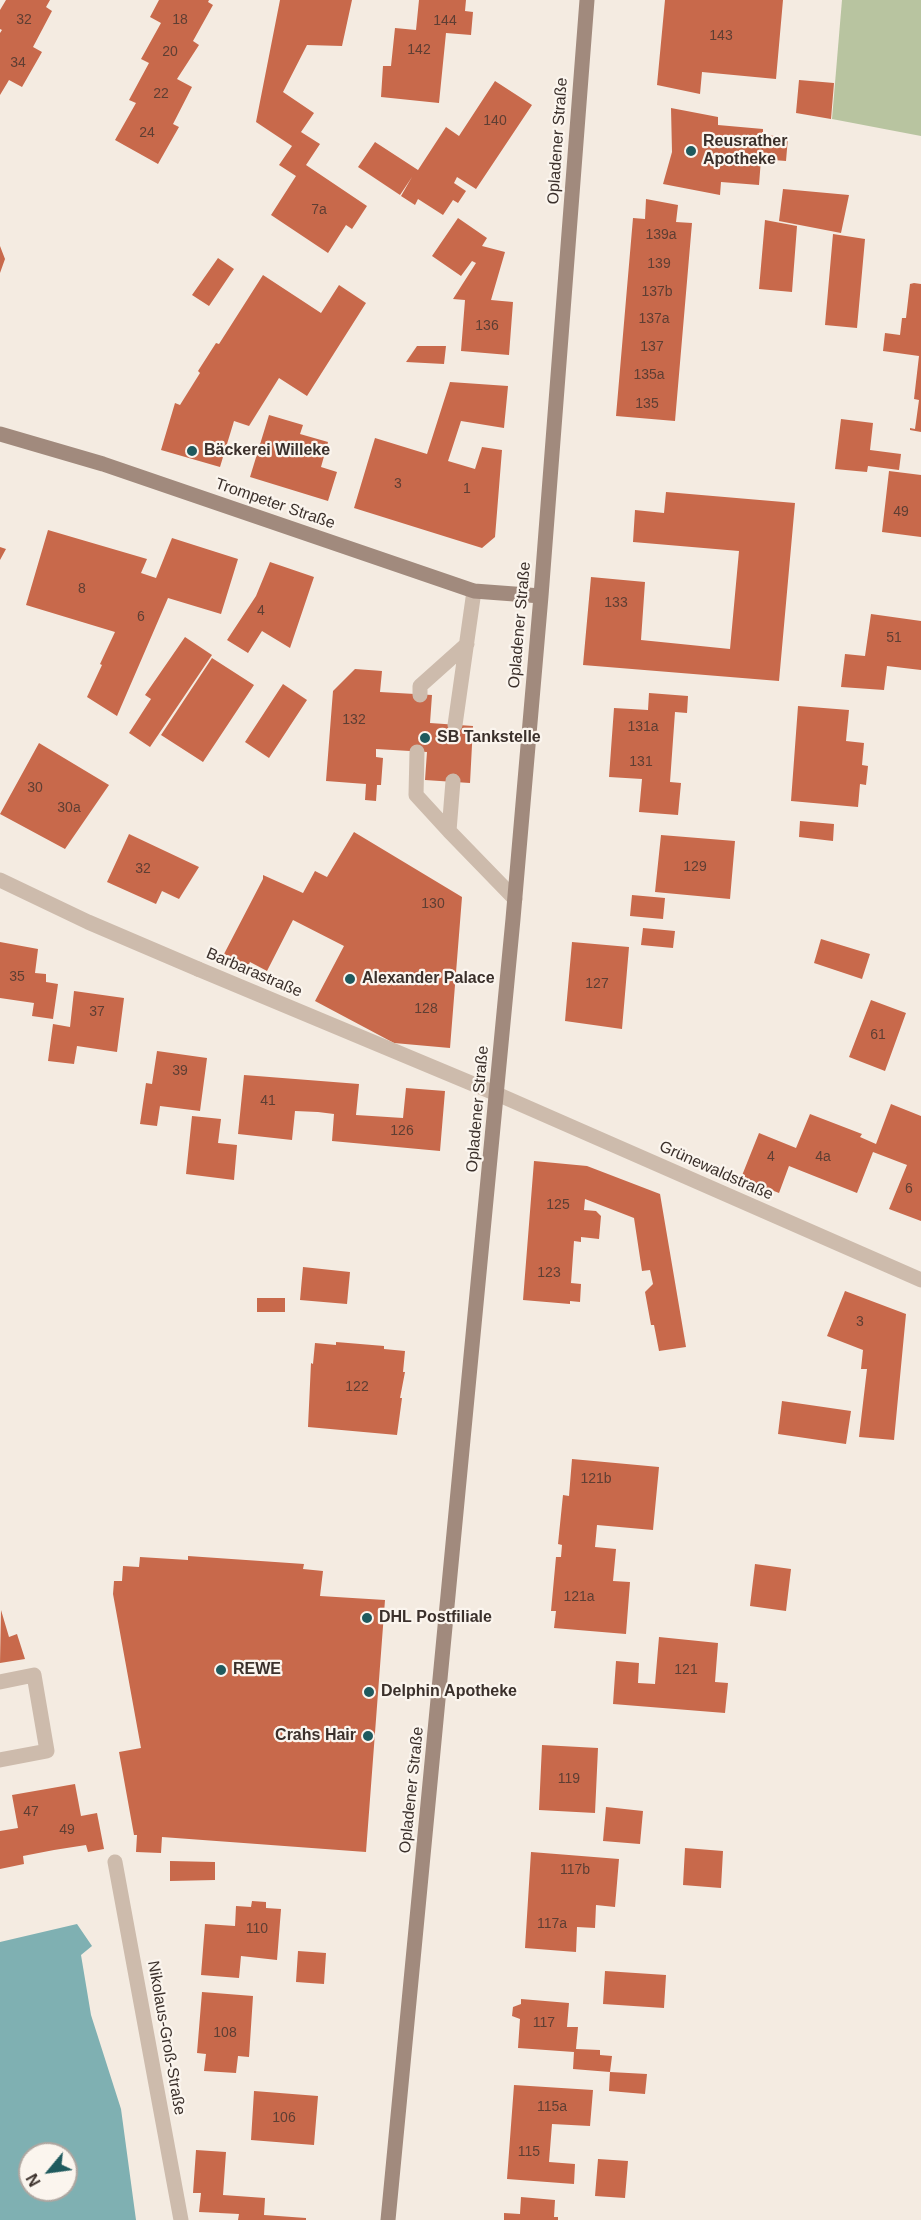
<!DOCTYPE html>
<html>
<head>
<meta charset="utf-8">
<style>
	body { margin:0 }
	#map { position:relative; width:921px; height:2220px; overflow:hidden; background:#f4ebe1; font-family:Helvetica,sans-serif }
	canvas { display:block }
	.north { position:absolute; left:18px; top:2142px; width:60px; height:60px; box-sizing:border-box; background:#fbf5ee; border:2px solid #aea6a0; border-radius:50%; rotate:241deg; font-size:16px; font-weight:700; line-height:24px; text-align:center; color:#3b302b }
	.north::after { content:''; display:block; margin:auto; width:21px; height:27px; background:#1f5a5e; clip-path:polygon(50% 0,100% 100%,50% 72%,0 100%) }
</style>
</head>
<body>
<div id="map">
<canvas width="921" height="2220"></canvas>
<div class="north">N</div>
</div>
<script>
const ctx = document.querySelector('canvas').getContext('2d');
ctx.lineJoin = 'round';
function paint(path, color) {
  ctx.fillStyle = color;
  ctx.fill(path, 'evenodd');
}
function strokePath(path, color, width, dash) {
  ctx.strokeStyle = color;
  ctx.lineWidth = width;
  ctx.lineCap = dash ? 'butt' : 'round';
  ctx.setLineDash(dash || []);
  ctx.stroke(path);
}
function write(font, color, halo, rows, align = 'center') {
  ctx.font = font + ' Helvetica,sans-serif';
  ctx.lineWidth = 4.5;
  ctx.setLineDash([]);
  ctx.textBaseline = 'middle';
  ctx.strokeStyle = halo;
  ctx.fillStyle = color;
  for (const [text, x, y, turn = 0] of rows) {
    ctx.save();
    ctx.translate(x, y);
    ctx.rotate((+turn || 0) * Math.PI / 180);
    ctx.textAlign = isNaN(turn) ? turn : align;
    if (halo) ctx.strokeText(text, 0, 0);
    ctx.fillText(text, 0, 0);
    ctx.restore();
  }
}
const green = new Path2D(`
	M842,0h79v136l-89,-17z`);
const water = new Path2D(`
	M77,1924l15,22 -11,9 10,60 30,94 15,111h-136v-278zM30,2154h36v36h-36z`);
const building = new Path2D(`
	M6,0h44l-4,7 6,4 -19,36 9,5 -20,35 -13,-7 -9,15v-62l2,-3 -2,-1v-19z
	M159,0h50l-1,2 5,3 -20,36 6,4 -22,34 15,8 -19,37 6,3 -21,37 -43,-24 21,-37 -7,-3 20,-37 -8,-4 20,-36 -11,-6z
	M280,0h72l-10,46 -35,-1 -24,47 31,21 -13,19 19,12 -14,21 61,41 -15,23 -6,-4 -18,28 -57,-38 25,-39 -17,-11 13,-19 -36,-24z
	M419,0h47l-1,11 8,1 -2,23 -25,-2 -7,70 -58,-6 2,-31h8l4,-38 21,2z
	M665,0h118l-7,79 -74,-7 -2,22 -43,-9z
	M799,80l35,3 -3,36 -35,-6z
	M495,81l37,24 -56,84 -19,-12 -3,6 12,8 -8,12 -5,-3 -10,15 -25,-16 -3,6 -14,-9 11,-19 -12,18 -42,-28 17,-25 43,28 28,-43 13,9z
	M671,108l47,9v8l45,4v6l25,2 -2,24 -25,-2 -2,26 -38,-3 -1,13 -57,-11 9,-32z
	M783,189l66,6 -8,38 -62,-12z
	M646,199l32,6 -2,17 16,1 -17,198 -59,-5 17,-198 12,1z
	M458,218l29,20 -5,8 23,6 -14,48 22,2 -4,53 -48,-4 4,-51 -12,-1 23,-36 -4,-2 -11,15 -29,-20z
	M765,220l32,6 -5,66 -33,-3z
	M833,234l32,5 -8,89 -32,-3z
	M0,246l5,13 -5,14z
	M218,258l16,11 -25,37 -17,-11z
	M263,275l58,38 18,-28 27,18 -59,93 -28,-18 -30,48 -15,-5 -14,46 -59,-17 14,-47 5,2 20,-32 -2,-2 18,-28 3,1z
	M914,283l7,1v148l-11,-2v-2l5,1 4,-29 -5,-1 5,-43 -36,-5 2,-18 15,2 2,-17h4l4,-34z
	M417,346h29l-2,18 -38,-2z
	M450,382l58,4 -4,42 -43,-7 -13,40 27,8 7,-22 20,3 -7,87 -13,11 -128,-40 21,-70 52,16z
	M269,415l34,10 -3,9 28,8 -7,25 16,5 -9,29 -78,-24z
	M841,419l32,4 -3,27 31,4 -2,16 -31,-4 -1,6 -32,-3z
	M889,471l32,4v62l-39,-5z
	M666,492l129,11 -16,178 -196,-16 8,-88 54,5 -4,58 89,9 9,-98 -106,-9 2,-32 29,3z
	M48,530l99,29 -6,14 15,5 16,-40 66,21 -17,55 -53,-16 -51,118 -30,-19 15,-32 -2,-1 15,-32 -89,-27z
	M0,547l6,2 -6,11z
	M270,562l44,15 -24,71 -28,-17 -14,22 -21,-13 29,-44z
	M871,614l50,7v49l-34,-4 -3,24 -43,-3 4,-33 20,2z
	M185,637l27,18 -62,92 -21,-14 22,-34 -6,-4z
	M212,658l42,27 -51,77 -42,-27z
	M355,669l27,2 -2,21 52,3 -2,28 43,3 -3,57 -45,-3 2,-28 -51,-3v8l7,1 -2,27h-4l-1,16 -11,-1 1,-16 -40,-3 7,-90z
	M283,684l24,16 -38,58 -24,-16z
	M649,693l39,3 -1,17 -12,-1 -5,70 11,1 -3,32 -39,-3 3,-33 -33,-2 5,-69 34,2z
	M798,706l51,4 -3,31 18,2 -2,22 6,1 -2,19 -6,-1 -2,23 -67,-6z
	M39,743l70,42 -44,64 -65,-35z
	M800,821l34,3 -1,17 -34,-4z
	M354,832l108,65 -12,151 -56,-5 -79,-42 29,-55 -51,-26 -26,51 -17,-9 -2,4 -24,-12 39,-75v-4l40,18 12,-22 12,6z
	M129,834l70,33 -20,32 -17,-8 -6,13 -49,-22z
	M661,835l74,6 -5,58 -75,-7z
	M632,895l33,3 -2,21 -33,-3z
	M643,928l32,3 -2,17 -32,-3z
	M821,939l49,15 -8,25 -48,-16z
	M0,942l38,7 -3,24 11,1v8l12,2 -5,35 -21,-3 2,-13 -34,-5z
	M572,942l57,5 -7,82 -57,-8z
	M74,991l50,7 -7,54 -40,-6 -3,18 -26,-3 5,-37 17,3z
	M871,1000l35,13 -21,58 -36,-14z
	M157,1051l50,7 -7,53 -40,-5 -3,20 -17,-2 6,-41 6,1z
	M244,1075l115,9 -3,31 47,3 3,-30 39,3 -5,60 -108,-10 2,-27 -16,-2 -23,-1 -3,29 -54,-6z
	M891,1104l30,12v105l-32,-12 18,-44 -34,-13 -16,41 -68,-27 -10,27 -38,-15 18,-45 37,15 14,-34 52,20 -2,3 16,7z
	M192,1116l29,3 -3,24 19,2 -3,35 -48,-6z
	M534,1161l53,5 73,28 26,153 -27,4 -5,-26h-3l-6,-33 8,-8 -3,-14 -8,1 -8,-53 -49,-19 -1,11 12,1 5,5 -2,23 -18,-2v5l-7,-1 -3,42 10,1 -1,18 -10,-1v3l-47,-4z
	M303,1267l47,5 -3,32 -47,-4z
	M845,1291l61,23 -12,126 -35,-3 8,-68h-6l2,-19 -36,-14z
	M257,1298h28v14h-28z
	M336,1342l48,4v3l21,2 -2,21h2l-5,26h2l-5,37 -89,-8 3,-64 2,1 2,-21 21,2z
	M782,1401l69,10 -5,33 -68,-10z
	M572,1459l87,8 -6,63 -56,-5 -2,22 21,2 -3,32 17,1 -4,52 -72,-6 2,-17h-5l5,-54h5l1,-12 -4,-1 5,-49 6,1z
	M188,1556l116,8 -1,5 20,2 -3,25 65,4 -19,252 -204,-15 -1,16 -25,-1 1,-17h-3l-15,-83 22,-4 -28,-154 1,-13h8l1,-15 16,1 1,-10 48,3z
	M755,1564l36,5 -5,42 -36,-5z
	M1,1610l8,27 8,-3 8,25 -25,4z
	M659,1637l59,6 -3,39 13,1 -3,30 -112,-9 3,-43 23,2 -1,20 17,1z
	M542,1745l56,3 -3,65 -56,-3z
	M75,1784l6,32 16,-3 7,36 -16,3 -2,-7 -32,5 -31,6 1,8 -24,5v-38l18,-3 -6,-33z
	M606,1807l37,4 -3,33 -37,-3z
	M685,1848l38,3 -2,37 -38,-3z
	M531,1852l88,7 -4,48 -19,-2 -1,23 -18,-1 -1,25 -51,-4z
	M170,1861l45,1v18l-45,1z
	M252,1901l14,1v6l15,1 -4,51 -36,-4 -2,22 -38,-3 4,-51 30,2 1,-20 15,1z
	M298,1951l28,2 -2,31 -28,-2z
	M605,1971l61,4 -2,33 -61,-4z
	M202,1992l51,4 -4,61 -11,-1 -2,17 -32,-2 2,-17 -9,-1z
	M521,1999l48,4 -2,24h11l-2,22 24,1v5l12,1 -2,16 -37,-3 1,-17 -56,-4 2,-29 -8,-3 1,-9 8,-3z
	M610,2072l37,2 -2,20 -36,-3z
	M514,2085l79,5 -3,36 -38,-2 -3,38 26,2 -1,20 -67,-5z
	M254,2091l64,5 -4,49 -63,-5z
	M196,2150l30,2 -3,43 42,3 -1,17 42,3v2h-68l1,-6 -40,-2 2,-19h-8z
	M598,2159l30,2 -3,37 -30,-2z
	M521,2197l34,3 -1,17h4v3h-54v-7l16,1z`);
const service = new Path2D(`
	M420,695v-9l47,-42
	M455,725l19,-134
	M417,752l-1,43 33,36
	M453,781l-4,50 66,68
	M198,969l299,125
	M115,1862l66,358`);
const minor = new Path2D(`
	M0,880l88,42 110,47
	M0,1682l34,-7 13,76 -47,9`);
const tertiary = new Path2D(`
	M497,1094l424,186`);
const secondary = new Path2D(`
	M0,434l103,30 371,127 67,5
	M388,2220l125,-1301 28,-323 46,-596`);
const markers = [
	[691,151,6,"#1f5a5e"],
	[192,451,6,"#1f5a5e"],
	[425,738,6,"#1f5a5e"],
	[350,979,6,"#1f5a5e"],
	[367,1618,6,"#1f5a5e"],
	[221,1670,6,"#1f5a5e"],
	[369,1692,6,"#1f5a5e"],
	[368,1736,6,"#1f5a5e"]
];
const numberNames = [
	["32",24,20],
	["18",180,20],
	["144",445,21],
	["143",721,36],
	["142",419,50],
	["20",170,52],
	["34",18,63],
	["22",161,94],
	["140",495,121],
	["24",147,133],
	["7a",319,210],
	["139a",661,235],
	["139",659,264],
	["137b",657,292],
	["137a",654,319],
	["136",487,326],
	["137",652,347],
	["135a",649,375],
	["135",647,404],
	["3",398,484],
	["1",467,489],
	["49",901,512],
	["8",82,589],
	["133",616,603],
	["4",261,611],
	["6",141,617],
	["51",894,638],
	["132",354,720],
	["131a",643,727],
	["131",641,762],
	["30",35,788],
	["30a",69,808],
	["129",695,867],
	["32",143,869],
	["130",433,904],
	["35",17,977],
	["127",597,984],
	["128",426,1009],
	["37",97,1012],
	["61",878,1035],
	["39",180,1071],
	["41",268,1101],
	["126",402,1131],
	["4",771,1157],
	["4a",823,1157],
	["6",909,1189],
	["125",558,1205],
	["123",549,1273],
	["3",860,1322],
	["122",357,1387],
	["121b",596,1479],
	["121a",579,1597],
	["121",686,1670],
	["119",569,1779],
	["47",31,1812],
	["49",67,1830],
	["117b",575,1870],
	["117a",552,1924],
	["110",257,1929],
	["117",544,2023],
	["108",225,2033],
	["115a",552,2107],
	["106",284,2118],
	["115",529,2152]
];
const streetNames = [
	["Opladener Straße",558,141,-86],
	["Trompeter Straße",275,504,19],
	["Opladener Straße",520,625,-85],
	["Barbarastraße",254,973,23],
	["Opladener Straße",478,1109,-85],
	["Grünewaldstraße",716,1171,24],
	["Opladener Straße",412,1790,-84],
	["Nikolaus-Groß-Straße",166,2038,80]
];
const poiNames = [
	["Reusrather",703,142],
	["Apotheke",703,160],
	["Bäckerei Willeke",204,451],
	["SB Tankstelle",437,738],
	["Alexander Palace",362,979],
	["DHL Postfiliale",379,1618],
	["REWE",233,1670],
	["Delphin Apotheke",381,1692],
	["Crahs Hair",356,1736,"right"]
];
paint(green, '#b8c4a0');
paint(water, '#7fb0b2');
paint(building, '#c8694b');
strokePath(service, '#cdbbac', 15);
strokePath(minor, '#cdbbac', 15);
strokePath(tertiary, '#cdbbac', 15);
strokePath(secondary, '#a18a7d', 15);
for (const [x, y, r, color] of markers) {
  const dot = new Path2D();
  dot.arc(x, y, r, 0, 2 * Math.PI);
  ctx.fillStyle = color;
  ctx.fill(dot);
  strokePath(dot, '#fbf5ee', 2);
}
write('14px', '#5e3e33', null, numberNames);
write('16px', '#3b302b', '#fbf5ee', streetNames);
write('bold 16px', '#3b302b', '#fbf5ee', poiNames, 'left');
</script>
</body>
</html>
